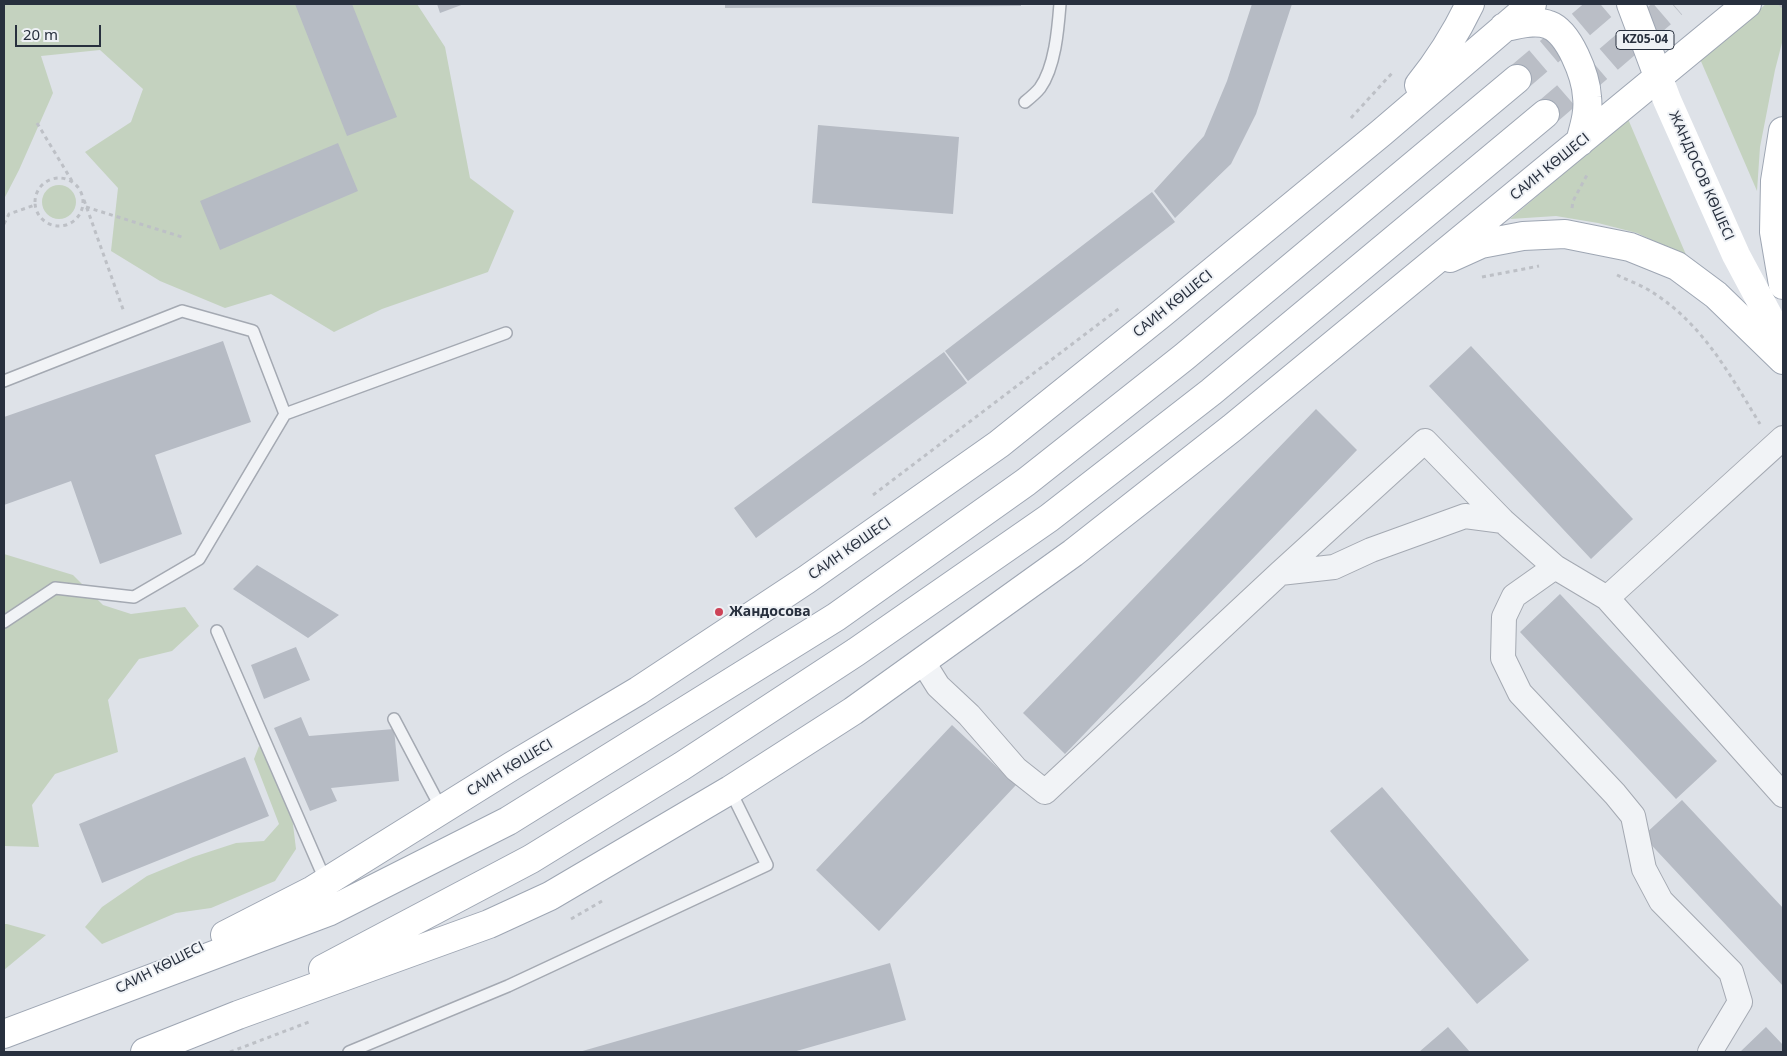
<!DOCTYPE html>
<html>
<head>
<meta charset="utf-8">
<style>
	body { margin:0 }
	#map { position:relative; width:1787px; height:1056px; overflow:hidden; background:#dee2e8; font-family:"Noto Sans",sans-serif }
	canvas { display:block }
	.frame { position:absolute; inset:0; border:5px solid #28303e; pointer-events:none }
	.scale { position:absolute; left:15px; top:25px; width:86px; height:22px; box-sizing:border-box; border:2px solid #28303e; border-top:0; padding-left:6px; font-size:15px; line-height:18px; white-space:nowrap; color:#28303e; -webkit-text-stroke:4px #eef1f5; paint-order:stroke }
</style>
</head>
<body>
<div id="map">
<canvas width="1787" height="1056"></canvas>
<div class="frame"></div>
<div class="scale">20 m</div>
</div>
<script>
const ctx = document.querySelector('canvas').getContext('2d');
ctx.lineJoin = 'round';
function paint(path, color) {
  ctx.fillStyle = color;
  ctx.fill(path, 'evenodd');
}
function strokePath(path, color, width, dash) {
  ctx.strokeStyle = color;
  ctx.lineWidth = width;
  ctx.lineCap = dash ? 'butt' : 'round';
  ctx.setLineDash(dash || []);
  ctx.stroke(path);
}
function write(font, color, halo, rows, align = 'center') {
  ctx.font = font + ' "Noto Sans",sans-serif';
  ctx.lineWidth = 4;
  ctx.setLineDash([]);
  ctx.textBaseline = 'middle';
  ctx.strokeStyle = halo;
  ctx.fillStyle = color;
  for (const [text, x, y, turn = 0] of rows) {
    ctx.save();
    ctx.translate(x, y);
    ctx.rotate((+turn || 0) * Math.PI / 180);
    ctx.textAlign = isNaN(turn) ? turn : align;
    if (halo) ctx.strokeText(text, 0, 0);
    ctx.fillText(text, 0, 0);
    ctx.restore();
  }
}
const green = new Path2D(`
	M4,4h413l28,43 25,131 44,33 -26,61 -106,37 -48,23 -63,-38 -46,14 -65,-27 -49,-30 7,-63 -33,-36 46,-30 12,-33 -43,-39 -59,6 12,37 -34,77 -15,29z
	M1766,4h17v35l-8,31 -15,77 -3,44 -57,-132z
	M1628,119l59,138 -50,-24 -39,-10 -42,-7 -46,3z
	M42 202a17 17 0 1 1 34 0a17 17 0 1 1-34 0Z
	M4,554l69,21 30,30 28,9 54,-7 14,19 -27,25 -33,8 -31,41 10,52 -63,22 -23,31 7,42 -34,-1 -1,21z
	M259,746l8,9 25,61 4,33 -21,32 -64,27 -35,5 -74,31 -17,-17 17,-20 45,-31 46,-19 43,-14 28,-2 15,-17 -25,-65z
	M4,924h3l39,11 -42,35z`);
const building = new Path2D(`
	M295,4h57l45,113 -50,19z
	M437,4h27l-24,9z
	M725,4h296v2l-296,2z
	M1252,4h40l-36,110 -25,50 -56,54 -21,-27 50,-55 23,-55z
	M818,125l141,12 -6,77 -141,-11z
	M338,143l20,48 -138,59 -20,-49z
	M1152,192l23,30 -207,159 -23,-30z
	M223,341l28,81 -96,33 27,79 -82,30 -29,-83 -67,24v-88z
	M1471,346l162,173 -42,40 -162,-173z
	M944,352l23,31 -211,155 -22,-30z
	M1316,409l41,41 -292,304 -42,-41z
	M257,565l82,50 -31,23 -75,-49z
	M1560,594l157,167 -41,38 -156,-167z
	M296,647l14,33 -46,19 -13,-34z
	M301,717l8,19 85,-7 5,52 -68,7 6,13 -27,10 -36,-83z
	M952,725l64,60 -137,146 -63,-61z
	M245,757l24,59 -167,67 -23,-59z
	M1382,787l147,173 -52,44 -147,-173z
	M1682,800l101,108v78l-140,-150z
	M890,963l16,57 -113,32h-214z
	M1448,1027l22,25h-51z
	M1766,1027l17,18v7h-43z`);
const primaryTunnel = new Path2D(`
	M1517,79l88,-75
	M1545,114l128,-110`);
const path = new Path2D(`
	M1780,4l3,4
	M1351,118l42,-46
	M37,123l35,58
	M35 202a24 24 0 1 1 48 0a24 24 0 1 1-48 0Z
	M84,200l40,112
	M86,207l96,30
	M1572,208l1,-7 14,-26
	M4,224l5,-10 26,-9
	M1617,275c12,6 27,11 38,19 49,32 75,81 105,130
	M1482,277l57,-11
	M873,495l248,-188
	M571,919l31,-18
	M230,1052l79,-30`);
const lane = new Path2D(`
	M1025,102c5,-4 11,-9 15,-14 15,-21 18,-58 20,-84
	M4,381l178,-70 71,20 32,83
	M4,622l51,-34 79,9 65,-38 86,-145 221,-81
	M217,631l109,251
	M394,719l48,91
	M349,1052l159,-66 259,-121 -37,-75`);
const street = new Path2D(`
	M1783,438l-176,160 176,197
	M1555,567l-41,29 -10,21 -1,41 17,35 95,101 18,22 11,53 17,32 70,71 9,30 -30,50
	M1280,573l54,-6 37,-17 94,-34 38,5
	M923,662l15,24 31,29 47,54 29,23 235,-219 145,-132 78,80 52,46 52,31`);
const secondary = new Path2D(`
	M1658,76l9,24 69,155 47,88`);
const primary = new Path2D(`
	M1631,4l27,72
	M1504,27c14,-2 31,-8 45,-2 20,7 37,51 38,72 2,15 -3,30 -7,45
	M1419,85c21,-26 37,-52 51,-81
	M1783,131l-8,50 -1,51 9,53
	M1450,258l31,-14 42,-8 42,-2 65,13 47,19 39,29 67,65
	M225,935l88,-45 199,-124 126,-75 168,-111 193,-136 162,-130 220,-181 151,-129
	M323,969l208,-110 151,-93 174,-114 193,-134 162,-126 334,-278
	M4,1034l324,-122 180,-91 328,-204 190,-135 158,-125 333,-278
	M145,1052l93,-37 251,-91 61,-28 180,-106 123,-79 220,-158 159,-125 515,-424`);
const markers = [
	[719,612,5,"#cd4357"]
];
const shields = [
	[1645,40,58]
];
const shieldNames = [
	["KZ05-04",1645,40]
];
const streetNames = [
	["САИН КӨШЕСІ",1550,167,-39],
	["ЖАНДОСОВ КӨШЕСІ",1701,176,66],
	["САИН КӨШЕСІ",1173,304,-39],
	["САИН КӨШЕСІ",850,549,-35],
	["САИН КӨШЕСІ",510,768,-31],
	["САИН КӨШЕСІ",160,968,-27]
];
const poiNames = [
	["Жандосова",729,612]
];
paint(green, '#c4d2bf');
paint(building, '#b6bbc4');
strokePath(primaryTunnel, '#babec6', 28, [28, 14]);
strokePath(lane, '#a4a9b2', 14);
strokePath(street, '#a4a9b2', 26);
strokePath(primary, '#9ea6b3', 30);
strokePath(path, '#bdc0c6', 3, [4, 4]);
strokePath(lane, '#f1f3f6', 11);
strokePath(street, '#f1f3f6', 24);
strokePath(secondary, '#fff', 28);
strokePath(primary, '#fff', 28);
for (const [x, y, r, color] of markers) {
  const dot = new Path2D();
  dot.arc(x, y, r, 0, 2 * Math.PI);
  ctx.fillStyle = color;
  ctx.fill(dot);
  strokePath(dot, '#eef1f5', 2);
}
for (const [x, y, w] of shields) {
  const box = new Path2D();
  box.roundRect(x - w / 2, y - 9.5, w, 19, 4);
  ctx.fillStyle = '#eef1f5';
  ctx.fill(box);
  strokePath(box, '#28303e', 1);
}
write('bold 12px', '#28303e', null, shieldNames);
write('14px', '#28303e', '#eef1f5', streetNames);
write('bold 14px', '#28303e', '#eef1f5', poiNames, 'left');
</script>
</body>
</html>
